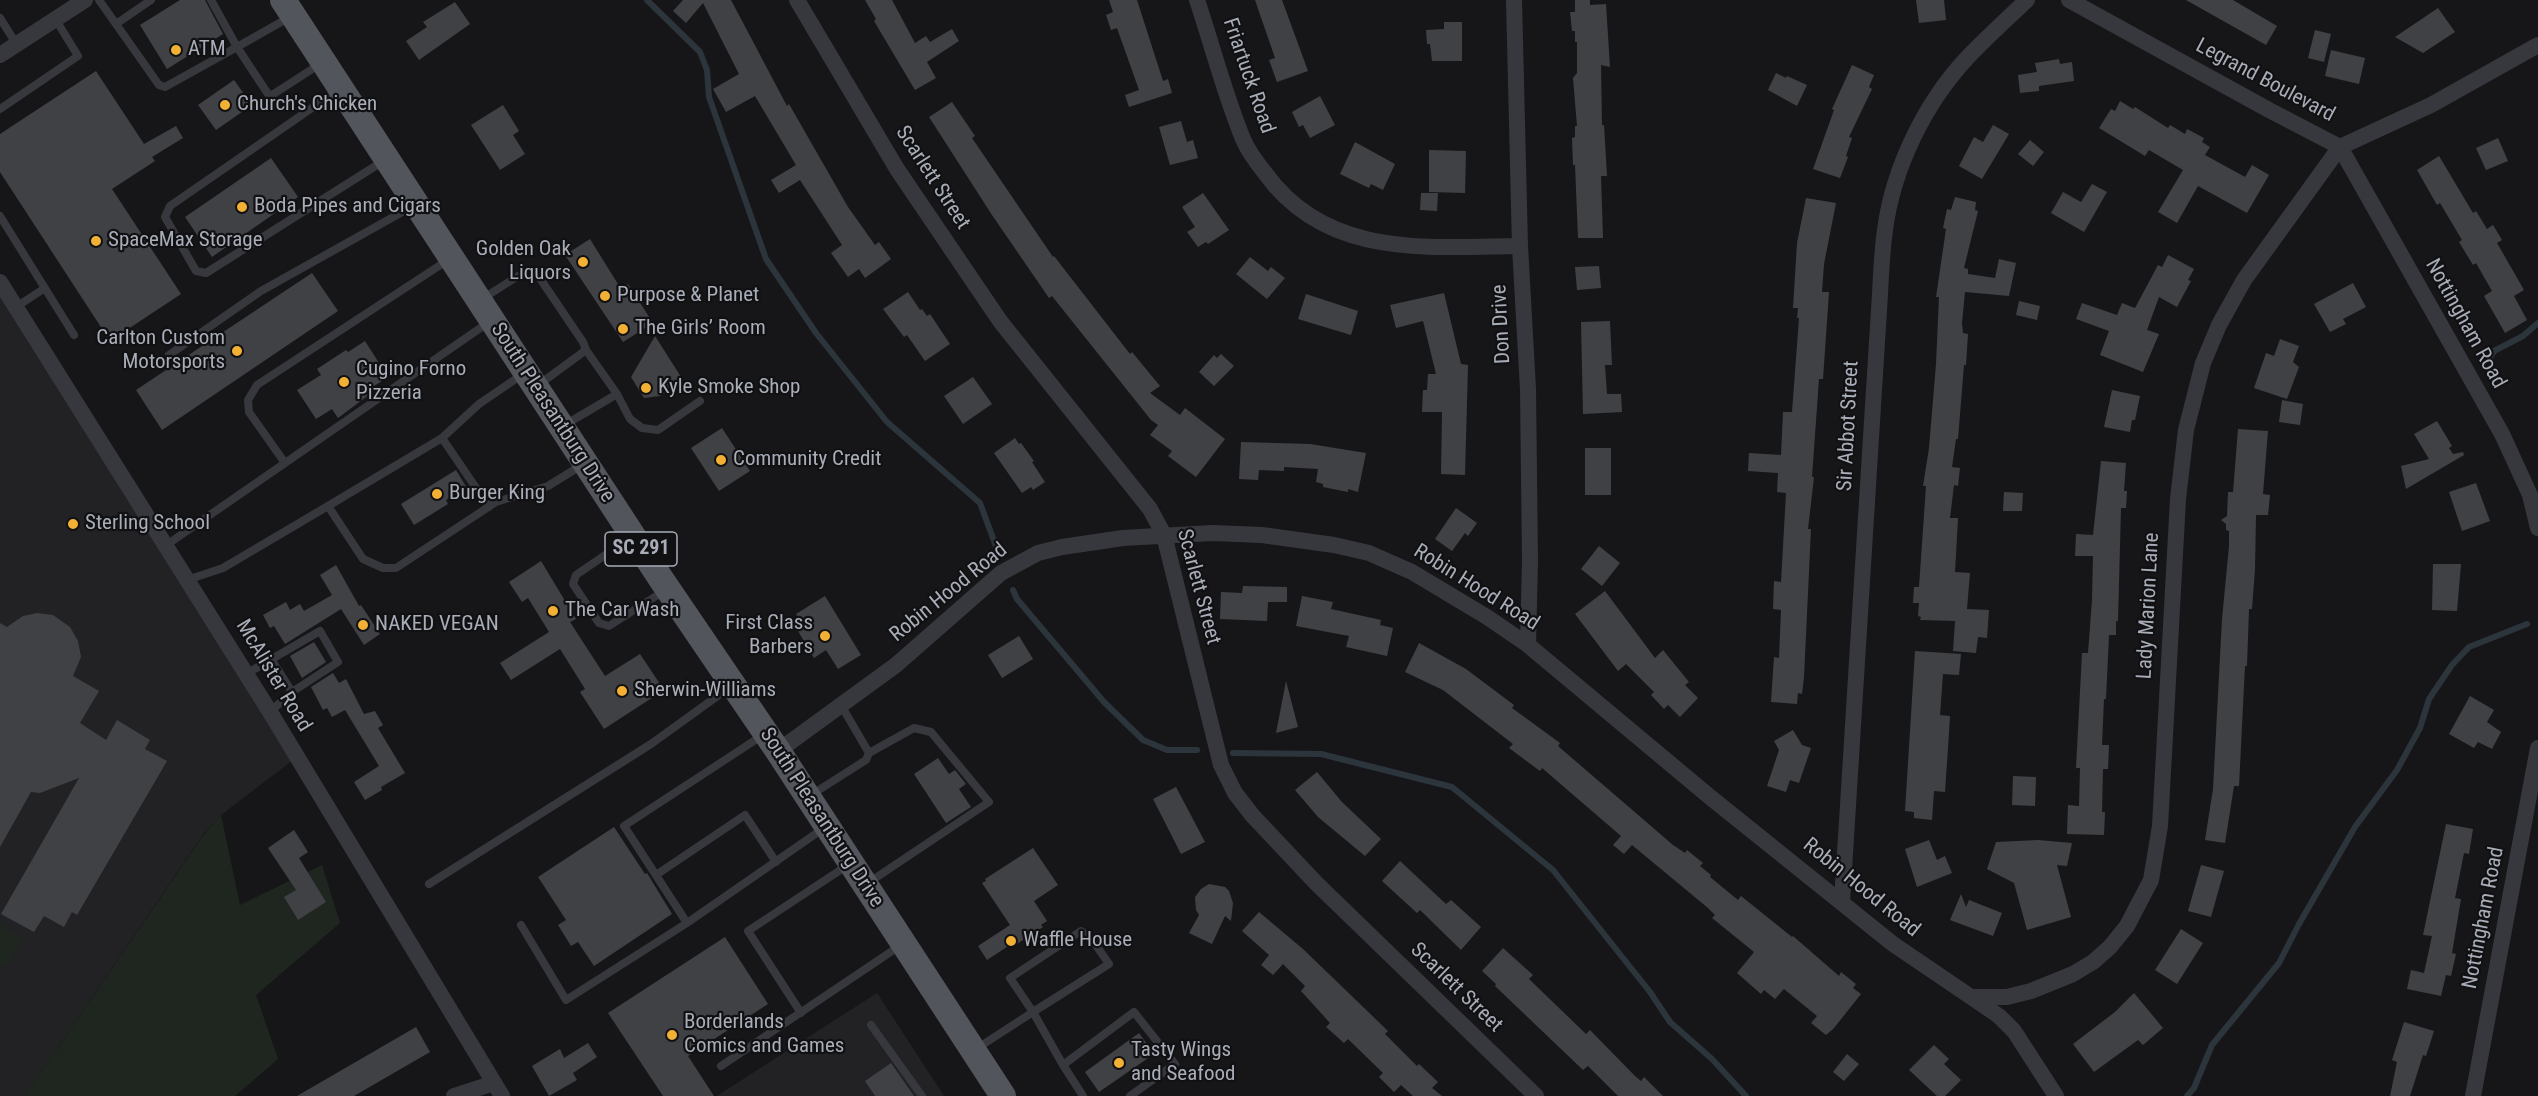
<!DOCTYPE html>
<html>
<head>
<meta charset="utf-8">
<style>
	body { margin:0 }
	canvas { display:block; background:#161618 }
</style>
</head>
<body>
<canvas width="2538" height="1096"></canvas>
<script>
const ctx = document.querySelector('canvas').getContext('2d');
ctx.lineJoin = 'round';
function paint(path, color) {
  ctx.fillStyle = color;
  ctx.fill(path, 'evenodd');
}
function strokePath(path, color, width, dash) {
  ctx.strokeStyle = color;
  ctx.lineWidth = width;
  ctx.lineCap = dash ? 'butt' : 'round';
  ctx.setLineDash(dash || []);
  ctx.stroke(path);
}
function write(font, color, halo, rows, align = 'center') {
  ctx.font = font + ' "Roboto Condensed",sans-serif';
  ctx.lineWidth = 4.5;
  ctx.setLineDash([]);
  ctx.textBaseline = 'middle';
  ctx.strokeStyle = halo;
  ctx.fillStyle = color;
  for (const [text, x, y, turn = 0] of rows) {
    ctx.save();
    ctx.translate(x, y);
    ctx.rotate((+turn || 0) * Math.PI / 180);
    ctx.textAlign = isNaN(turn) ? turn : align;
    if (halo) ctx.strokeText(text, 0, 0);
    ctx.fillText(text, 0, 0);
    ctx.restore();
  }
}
const built = new Path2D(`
	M0,289l293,471 -72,55 -19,21 -177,260h-25z
	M877,993l67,103h-227z`);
const green = new Path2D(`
	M221,815l19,90 82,-40 18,58 -84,72 22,64 -43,37h-210l177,-259z
	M0,923l24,16 -18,28 -6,-4z`);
const stream = new Path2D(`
	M647,0l53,52 7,18 2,27 57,162 50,74 71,89 93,81 17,46
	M2492,366l-2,-9 4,-6 29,-15 15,-13
	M1013,590l4,9 87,103 39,38 24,10h30
	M1233,753l88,1 131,33 101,83 97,122 20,30 42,37 34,37
	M2187,1096l7,-8 18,-43 67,-82 20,-39 56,-97 42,-57 23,-42 9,-29 23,-34 17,-18 58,-23`);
const building = new Path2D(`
	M180,0h25l18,34 -56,35 -27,-44z
	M683,0h48l56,106 2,-2 59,103 27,38 4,-3 12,17 -26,19 -6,-9 -11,8 -17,-24 11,-8 -42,-65 -21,13 -8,-13 25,-15 -41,-69 -29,16 -13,-23 26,-15 -36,-71 -17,20 -13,-12z
	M865,0h27l23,43 11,-7 4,6 22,-13 7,12 -32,21 9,16 -21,12 -41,-69 2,-2z
	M1109,0h28l26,81 5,-2 4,14 -43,14 -4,-12 14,-5 -22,-62 -6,2 -5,-15 7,-3z
	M1255,0h27l26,71 -31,11 -8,-22 6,-2z
	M1575,0h15v5l16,-1 4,63 -9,-2 1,60h2l3,51h-6l2,62h-25l-3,-73h-2l-1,-27 3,-1v-11h2l-4,-48 4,-5v-31h-2v-11h-3l-2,-19h5z
	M1916,0h28l2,20 -27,3z
	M2186,0h47l44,26 -11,19z
	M455,2l15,22 -51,36 -13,-19 21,-14 -4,-5z
	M2438,8l17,24 -32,21 -28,-16z
	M1444,22h18v39h-30l-2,-17h-3l-1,-14 18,-1z
	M2315,30l16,4 -7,28 -16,-4z
	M2331,50l34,8 -6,26 -34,-8z
	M2059,59l1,5 12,-2 2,19 -35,5v5l-19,2 -2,-18 19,-3 -2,-9z
	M1852,65l22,10 -5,12 3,2 -23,48 3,1 -6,18 2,1 -8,21 -27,-9 21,-59 -2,-1z
	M96,71l48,73 32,-18 7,12 -31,19 3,4 -43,28 69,105 -71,47 -110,-169v-38z
	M1776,73l10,5 1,-2 20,9 -10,21 -29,-16z
	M234,80l18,25 -36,25 -18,-25z
	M1320,96l15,29 -25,13 -7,-13 -4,2 -7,-15z
	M2120,101l13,8 2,-2 33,21 2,-3 15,9 2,-5 17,9 -2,4 8,5 -5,8 40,22 7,-12 17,10 -22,38 -49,-27 -21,37 -19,-11 25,-42 -34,-20 -4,6 -46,-28 12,-19 4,2z
	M952,102l23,34 -3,2 81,119 1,-1 76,98 2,-2 28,34 -10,7 30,22 5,-7 40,31 -29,38 -28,-21 4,-5 -22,-16 8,-10 -7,-5 -99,-124 -3,2 -57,-83 -63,-98z
	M503,105l16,26 -6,4 12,19 -25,16 -29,-45z
	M1181,121l6,21 6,-2 5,18 -28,7 -11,-38z
	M1993,125l16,9 -27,45 -23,-13 15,-29 9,5z
	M2498,138l10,23 -22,9 -10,-22z
	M2030,140l14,12 -11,14 -15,-12z
	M1355,142l40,22 -12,26 -12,-6 -2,4 -29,-14z
	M1429,150l37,1 -1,42 -36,-1z
	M2439,156l34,57 3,-2 11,18 6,-4 9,15 -5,3 27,47 -10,6 13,24 -22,13 -21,-37 8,-5 -16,-28 -3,2 -14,-23 3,-2 -22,-37 -3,2 -20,-35z
	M271,158l27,39 -86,60 -27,-40z
	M2092,184l15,8 -23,40 -33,-19 12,-21 18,10z
	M1203,193l26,37 -21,14 -2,-2 -8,5 -11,-15 8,-5 -13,-20z
	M1421,193h17l-1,18 -17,-1z
	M1955,197l21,5 -1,8 3,1 -14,57 4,1v5l27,4 4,-19 17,4 -7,33 -44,-4 -3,31 1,10 5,1 -2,31h-2l-6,74h-2l-4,28 8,1 -2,18 -4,-1 -4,33h8l-3,54 15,1 -3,36 22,1 -2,28 -9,-1 -2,16 -23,-2 2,-30 -35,-1 1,-3 -3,-1 1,-13h-6l1,-16h5l7,-101h-3l6,-38 7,-84 3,-67h-3l10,-68 -3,-1 4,-19 4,1z
	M1806,198l30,5 -12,61 -2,28h7l-6,87h-4l-7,98h2l-6,52h3l-7,148 -2,17 -4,-1 -1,11 -26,-2 3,-45 5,1 2,-48 -8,-1 1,-28 7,1 5,-89 -9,-1 1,-19 -30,-2 1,-18 32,2 2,-43h9l7,-94h-2l1,-10h-5l4,-65z
	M590,239l31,50 7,-5 25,39 -30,19 -58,-87z
	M2168,255l26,14 -6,11 3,1 -14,26 -18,-10 -12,33 12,4 -16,38 -43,-17 9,-24 -33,-12 6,-16 35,12 5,-12 13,5 23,-43 4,2z
	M1250,257l18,14 3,-4 14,11 -18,21 -31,-25z
	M1599,266l2,22 -24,2 -2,-23z
	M312,273l26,38 -176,119 -26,-40z
	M2353,283l13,24 -23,12 3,5 -16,8 -16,-28z
	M908,292l12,18 2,-1 5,7 3,-2 20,30 -25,17 -18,-26 -3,2 -21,-28z
	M1444,293l17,71 7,1 -3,110 -24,-1 1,-62h-20l1,-22h4l1,-16h8l-13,-53 -27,7 -6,-23z
	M1306,294l52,17 -7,24 -53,-16z
	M2019,301l21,5 -3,14 -21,-5z
	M1610,321l2,44h-7l2,29h14l1,18 -39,2 -2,-92z
	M655,336l28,44 -23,16 -16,2 -13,-21z
	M2280,339l19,7 -6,16 6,5 -12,32 -33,-11 12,-35 8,3z
	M365,341l23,36 -17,11 3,3 -36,27 -6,-9 -16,10 -19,-29 24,-15 -4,-6 29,-19 2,2z
	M1221,354l13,12 -20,20 -15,-14 15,-17 3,3z
	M973,377l19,27 -29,20 -19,-28z
	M2112,390l28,6 -5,24h-3l-2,12 -26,-5z
	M2282,400l21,4 -3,21 -21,-3z
	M2437,421l15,25 -3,2 4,6 10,-2 1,3 -58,34 -5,-23 28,-7 -15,-25z
	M722,428l28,43 -31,20 -28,-43z
	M2238,429l30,2 -5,63 7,1 -2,20h-12l-1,54 -3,40h-3l-2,57h-2l-6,120h-5l-9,57 -20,-3 8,-51 9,-170 7,-73v-15l-3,-1v-6l-5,-4 6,-4 1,-24h5z
	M1015,438l4,6 2,-1 13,18 -2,1 13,20 -12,8 -2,-3 -9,6 -28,-40z
	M1241,442l69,2 56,9 -8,39 -10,-3v3l-25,-5v-3l-7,-2 2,-13 -34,-2v4l-25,-1 -1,10 -19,-1z
	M1585,448h26v47h-26z
	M2101,461l25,2 -2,28h3l-1,17h-5l-3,113h-2v14h-7l-3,64h-2l-2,46h7l-1,24h-5l-1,43h3l-1,23 -37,-1 1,-29 11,1 1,-38h-4l6,-115h6l4,-53 1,-44h-18l1,-22 17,1z
	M456,470l11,18 -21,12 2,4 -34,21 -13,-21z
	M2476,483l14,38 -28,10 -13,-39z
	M2004,492l19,1 -1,18h-19z
	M1456,508l21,15 -9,13 -3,-3 -13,18 -17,-12z
	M1599,546l21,17 -18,23 -21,-17z
	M541,561l35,58 -6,3 35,54 35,-22 24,36 -60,39 -24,-37 5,-3 -25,-40 -49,31 -11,-17 49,-31 -21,-34 -6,4 -13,-20z
	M2433,564h28l-4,47 -25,-1z
	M336,565l23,41 2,-1 19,29 -16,11 -23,-36 -56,35 -11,-18 -4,2 -7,-13 23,-13 4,8 10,-6 4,7 28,-16 -12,-20z
	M1243,586l44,1v15h-19l-1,19 -47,-2 1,-27 21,1z
	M1605,591l50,67 8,-8 26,32 -4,3 13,13 -18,19 -12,-12 -4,4 -13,-14 3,-3 -28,-28 -8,7 -43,-57z
	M825,596l36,59 -23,14 -12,-19 -12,8 -19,-32 6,-3 -5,-9z
	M1302,596l31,6 -2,7 50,11 -1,5 13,3 -6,28 -41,-9 3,-11 -53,-10z
	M37,613l16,2 17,12 8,14 3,16 -8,19 26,15 -19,32 26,17 11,-20 33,20 -5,9 22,12 -90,154 -5,-3 -8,15 -20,-11 -10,16 -33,-18 78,-136 -39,15 -9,-1 -31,55v-224l7,4 16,-11z
	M1019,636l14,23 -31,19 -14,-23z
	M314,642l12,20 -24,16 -12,-22z
	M1419,643l47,26 48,36 -2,3 48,35 -2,3 115,99 12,8 2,-3 16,13 -3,3 11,9 -1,2 28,23 3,-4 51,41 1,-1 46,40 2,-4 15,12 -3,4 8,6 -27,34 -8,7 -15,-12 6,-7 -33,-27 -9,10 -11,-9 -3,4 -24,-21 17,-21 -42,-34 3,-3 -7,-7 -76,-63 -8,9 -11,-9 8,-9 -79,-68 -2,3 -31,-23 4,-4 -70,-54 -38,-18z
	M1915,651l46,3 -2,21 -16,-1 -3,41 10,1 -2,32 -3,44 -11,-1 -2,29 -18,-2v-6l-9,-1z
	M333,673l6,10 7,-4 18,35 11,-3 8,14 -5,3 27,45 -24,14 1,3 -17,10 -11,-18 25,-16 -34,-56 -13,7 -5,-9 -4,2 -12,-23z
	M1286,681l12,46 -22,6z
	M2470,696l24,14 -7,12 14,10 -9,17 -14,-7 -4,6 -25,-14z
	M1793,730l9,15 9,3 -12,35 -9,-3 -4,12 -19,-6 12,-36 -5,-9z
	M938,758l11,16 6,-4 11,14 -7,5 12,18 -25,16 -32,-49z
	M1317,772l25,30 39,37 -16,17 -47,-39 -23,-27z
	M2013,776l23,1 -1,29 -23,-1z
	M1176,787l29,55 -24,12 -28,-55z
	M2446,824l27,5 -4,25 -5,-1 -9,45 6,1 -9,54 4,1 -5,22 -5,-1 -5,21 -34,-7 4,-19 13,3 8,-37 -9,-1z
	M614,827l31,47 2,-1 25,41 -78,52 -16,-24 -7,4 -13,-21 8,-5 -28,-43z
	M294,830l14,22 -9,6 27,44 -28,18 -14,-23 12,-7 -28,-42z
	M1929,840l8,20 8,-4 7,17 -35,14 -12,-38z
	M2038,840l34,3 -5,23 -10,-1 14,52 -44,13 -13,-47 -27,-14 9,-27z
	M1033,848l25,37 -24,16 13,20 -6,4 2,2 -26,17 -1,-3 -29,19 -9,-14 32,-21 -28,-42 4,-2 -1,-2z
	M1400,861l46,43 5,-4 30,27 -20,23 -41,-40 -3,3 -35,-32z
	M2201,865l23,6 -13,46 -23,-6z
	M1209,884l16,3 4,4 4,12 -2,18 -6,-5 -13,28 -23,-11 10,-18 -3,-5 -1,-13 6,-8z
	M1961,894l5,13 3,-7 33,13 -9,23 -43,-16z
	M1259,912l44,37 85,82 -3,3 32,32 2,-2 19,18 -6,6 10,8h-29l-12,-11 -7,7 -15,-15 4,-4 -35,-34 -4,4 -18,-16 4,-4 -29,-32 4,-5 -22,-22 -10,11 -12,-10 8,-10 -27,-24z
	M2181,929l22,14 -26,41 -22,-14z
	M725,937l43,67 -80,52 26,40h-51l-55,-83z
	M1503,948l30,27 -4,4 57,55 4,-4 44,45 7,6 3,-4 19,19h-45l-30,-30 -5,4 -88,-84 1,-2 -14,-13z
	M2134,993l29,35 -20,17 -5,-5 -44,32 -21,-28 42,-32z
	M2404,1022l30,9 -8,25 -3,-1 -13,41h-20l7,-34 -5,-2z
	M416,1027l14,25 -76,44h-57z
	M1139,1033l15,21 -55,38 -14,-20z
	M588,1043l9,14 -24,16 4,7 -28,16 -17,-30 28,-17 4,9z
	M1934,1045l15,14 -5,5 17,16 -16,16h-8l-28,-26z
	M1847,1054l12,10 -15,17 -11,-9z
	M891,1063l23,33h-39l-10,-15z`);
const lane = new Path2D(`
	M99,0l60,85 6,2 72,-40 31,47 4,1 48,-31
	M211,0l26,47 53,-30
	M0,18l17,27
	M116,24l35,-24
	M338,90l-168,116 -5,11 31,54 10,2 179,-113
	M0,109l78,-53 -22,-36
	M0,216l74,119
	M482,299l44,-28 13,6 44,65 3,8 -49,36
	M16,307l29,-19
	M586,350l31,44 13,25 12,9 16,2 42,-29
	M169,355l92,-64 152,-85
	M523,374l-44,30 -37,34 -114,68 35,53 20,9h13l100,-66 52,-16 34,-21
	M563,426l54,-32
	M442,438l47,69
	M285,463l-36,-51 -1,-12 9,-15 191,-125
	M630,538l-54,37 -3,9 26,39 10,3 55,-35
	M165,546l324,-224
	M187,580l36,-12 105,-62
	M271,659l21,33
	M246,674l74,-43 18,31 -46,30 -22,20
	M763,735l-139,91 63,97 137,-95
	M811,795l55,-35 3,-7 -28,-48
	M656,875l89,-60 31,47
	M868,883l121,-81 -58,-70 -17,-4 -45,25
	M429,884l222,-140 79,-57
	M521,925l45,75 121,-77
	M1081,931l10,7 18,26 -76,48 -23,-34z
	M801,1013l-53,-82 100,-66
	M871,1025l51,71
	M976,1049l57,-37 30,53
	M721,1066l180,-121
	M1083,1096l-20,-31 71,-53 41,52 -45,32`);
const street = new Path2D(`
	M797,0l100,169 103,152 150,188 14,26 57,230 14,28 17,22 64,68 220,213
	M1197,0c15,45 28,95 46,139 5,12 14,24 22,34 62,86 162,74 255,73
	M1514,0l6,246 8,143 2,172 -2,84
	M2069,0l200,110 71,37 91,-42 107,-60
	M0,55l85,-55
	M0,282l270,430 232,384
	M778,751l118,-86 105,-92 37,-20 24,-6 61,-9 89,-5 50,2 72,10 35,8 43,19 75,45 41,28 182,152 183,147 106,72 15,15 42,65
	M1842,901l38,-607c1,-21 2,-43 5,-64 8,-62 40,-127 82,-172 19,-20 40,-39 60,-58
	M1973,997h34l24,-6 42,-17 20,-12 17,-15 17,-21 24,-46 9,-54 18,-327 8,-69 17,-67 16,-38 25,-45 96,-133 162,287 28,61 8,33
	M454,1096l40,-13
	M2473,1096l65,-348`);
const primary = new Path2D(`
	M283,0l378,579 117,172 225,345`);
const markers = [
	[176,50,6,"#f2b134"],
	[225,105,6,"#f2b134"],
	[242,207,6,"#f2b134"],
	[96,241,6,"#f2b134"],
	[583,262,6,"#f2b134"],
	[605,296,6,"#f2b134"],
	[623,329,6,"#f2b134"],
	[237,351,6,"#f2b134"],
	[344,382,6,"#f2b134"],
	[646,388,6,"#f2b134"],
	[721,460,6,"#f2b134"],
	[437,494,6,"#f2b134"],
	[73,524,6,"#f2b134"],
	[553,611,6,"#f2b134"],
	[363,625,6,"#f2b134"],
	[825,636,6,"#f2b134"],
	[622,691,6,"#f2b134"],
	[1011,941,6,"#f2b134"],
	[672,1035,6,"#f2b134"],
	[1119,1063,6,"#f2b134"]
];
const shields = [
	[641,549,72]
];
const shieldNames = [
	["SC 291",641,549]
];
const poiNames = [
	["ATM",188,50],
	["Church's Chicken",237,105],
	["Boda Pipes and Cigars",254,207],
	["SpaceMax Storage",108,241],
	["Golden Oak",571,250,"right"],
	["Liquors",571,274,"right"],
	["Purpose & Planet",617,296],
	["The Girls’ Room",635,329],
	["Carlton Custom",225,339,"right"],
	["Motorsports",225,363,"right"],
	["Cugino Forno",356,370],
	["Pizzeria",356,394],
	["Kyle Smoke Shop",658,388],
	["Community Credit",733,460],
	["Burger King",449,494],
	["Sterling School",85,524],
	["The Car Wash",565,611],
	["First Class",813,624,"right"],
	["Barbers",813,648,"right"],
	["NAKED VEGAN",375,625],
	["Sherwin-Williams",634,691],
	["Waffle House",1023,941],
	["Borderlands",684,1023],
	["Comics and Games",684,1047],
	["Tasty Wings",1131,1051],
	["and Seafood",1131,1075]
];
const streetNames = [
	["Friartuck Road",1248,76,71],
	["Legrand Boulevard",2265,81,28],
	["Scarlett Street",932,178,57],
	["Don Drive",1502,324,-93],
	["Nottingham Road",2465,324,61],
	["South Pleasantburg Drive",552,413,57],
	["Sir Abbot Street",1849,426,-87],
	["Scarlett Street",1198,587,75],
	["Robin Hood Road",1476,588,32],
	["Robin Hood Road",949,593,-39],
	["Lady Marion Lane",2149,606,-87],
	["McAlister Road",273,676,59],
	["South Pleasantburg Drive",821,818,57],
	["Robin Hood Road",1861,888,39],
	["Nottingham Road",2484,918,-79],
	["Scarlett Street",1456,988,44]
];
paint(built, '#222225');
paint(green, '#1e261f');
strokePath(stream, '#2c353c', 6);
paint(building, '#404145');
strokePath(lane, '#37383d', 8);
strokePath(street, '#37383d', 16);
strokePath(primary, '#53555c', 26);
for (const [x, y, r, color] of markers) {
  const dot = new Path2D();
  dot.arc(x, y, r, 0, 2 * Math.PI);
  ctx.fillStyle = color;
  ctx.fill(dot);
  strokePath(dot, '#111113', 2);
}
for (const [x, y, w] of shields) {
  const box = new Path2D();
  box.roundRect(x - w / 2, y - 17, w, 34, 4.5);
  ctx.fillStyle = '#111113';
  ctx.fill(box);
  strokePath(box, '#a8adb8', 1.5);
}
write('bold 20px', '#a8adb8', null, shieldNames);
write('21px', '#a8adb8', '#111113', poiNames, 'left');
write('21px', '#a8adb8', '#111113', streetNames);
</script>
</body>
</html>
